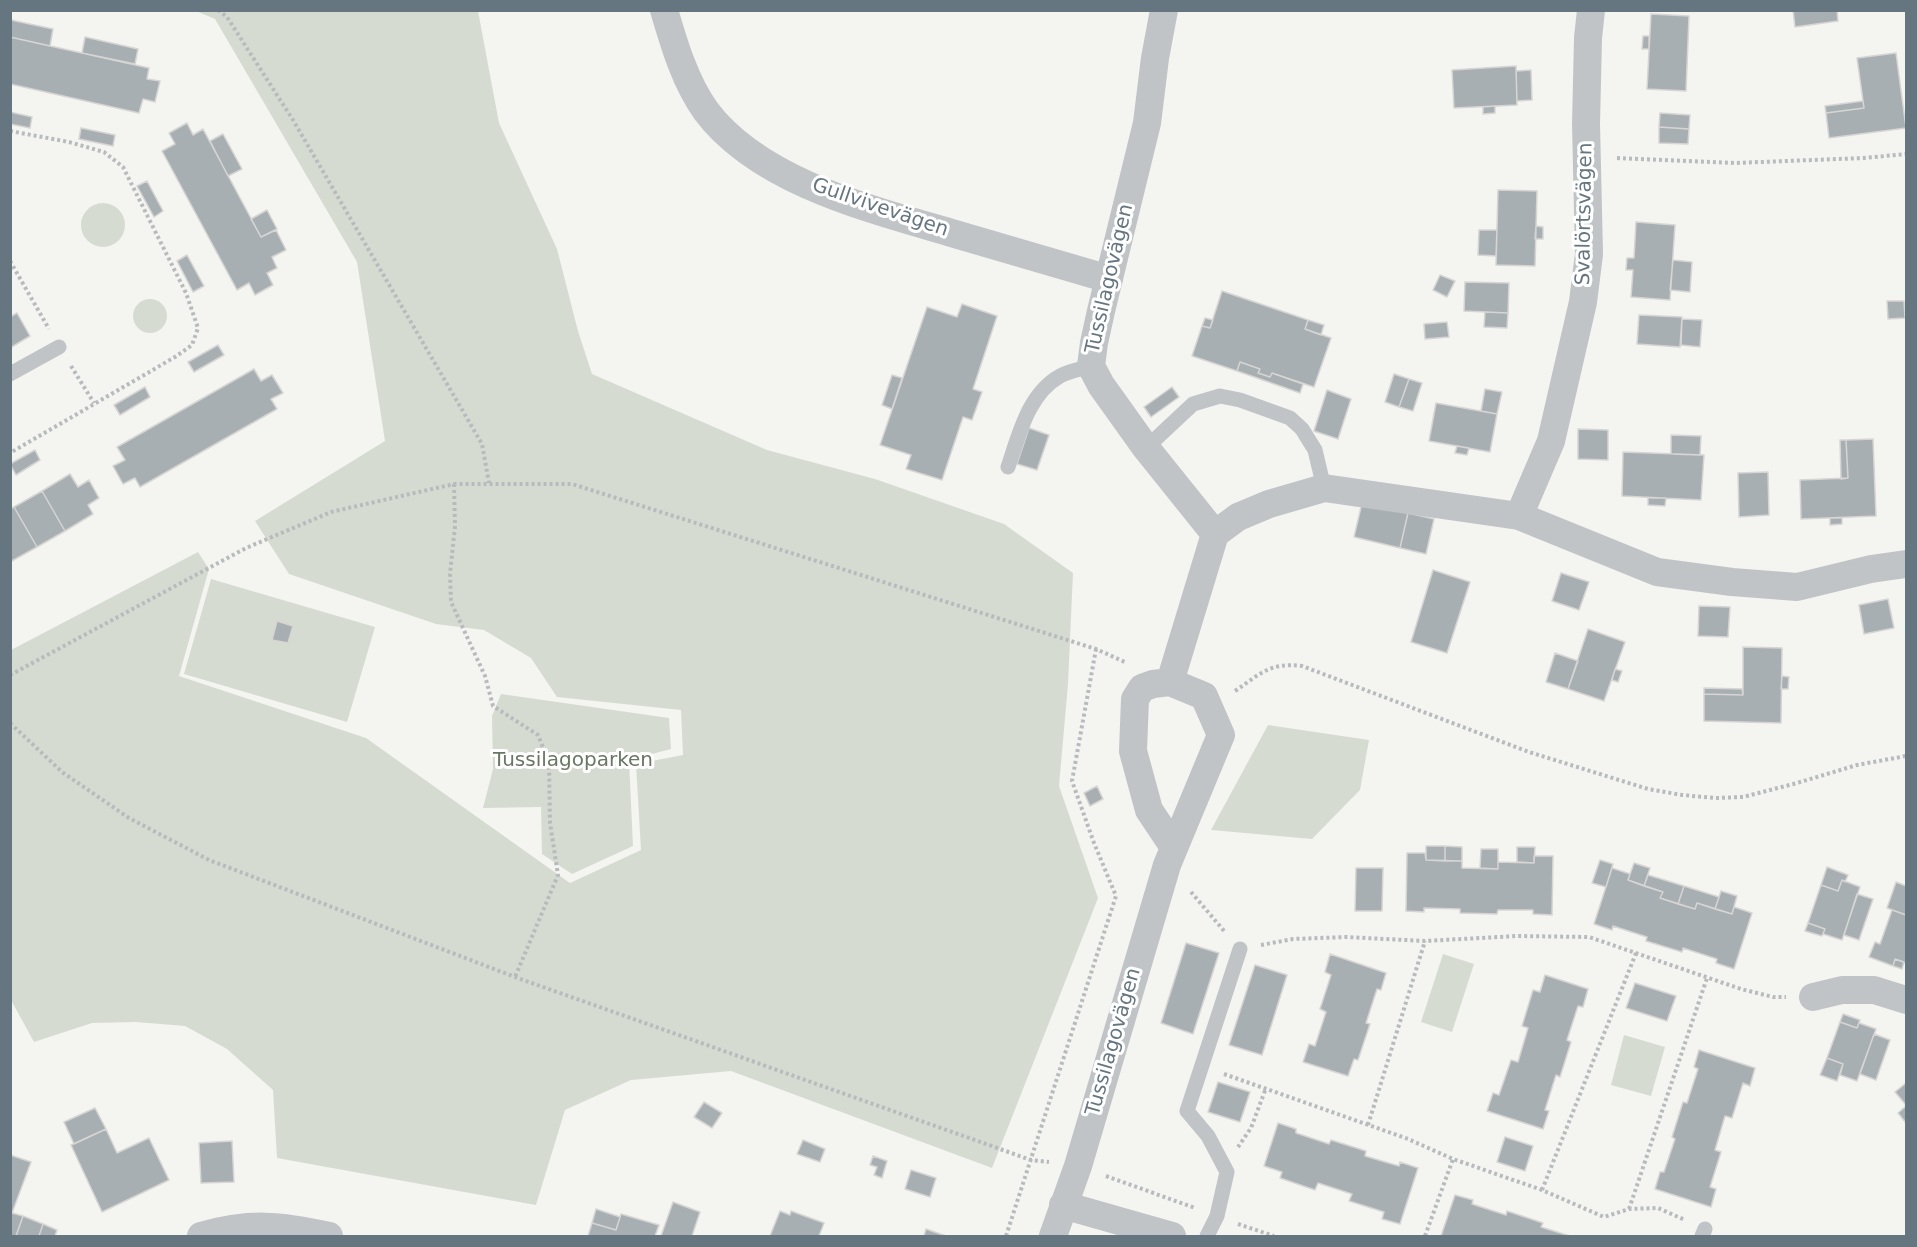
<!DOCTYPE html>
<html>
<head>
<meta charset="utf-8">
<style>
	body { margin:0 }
	#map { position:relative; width:1917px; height:1247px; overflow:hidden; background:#f4f4f1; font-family:"DejaVu Sans",sans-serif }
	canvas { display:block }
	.frame { position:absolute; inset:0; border:12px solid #667680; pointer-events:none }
</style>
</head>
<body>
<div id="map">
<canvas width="1917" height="1247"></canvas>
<div class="frame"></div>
</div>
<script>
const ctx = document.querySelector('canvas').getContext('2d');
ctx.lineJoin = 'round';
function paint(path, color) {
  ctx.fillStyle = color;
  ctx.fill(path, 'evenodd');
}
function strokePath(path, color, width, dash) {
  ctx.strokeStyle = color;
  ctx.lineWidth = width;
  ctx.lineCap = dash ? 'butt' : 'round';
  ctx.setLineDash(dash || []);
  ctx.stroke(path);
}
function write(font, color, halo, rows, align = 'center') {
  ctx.font = font + ' "DejaVu Sans",sans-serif';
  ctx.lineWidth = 6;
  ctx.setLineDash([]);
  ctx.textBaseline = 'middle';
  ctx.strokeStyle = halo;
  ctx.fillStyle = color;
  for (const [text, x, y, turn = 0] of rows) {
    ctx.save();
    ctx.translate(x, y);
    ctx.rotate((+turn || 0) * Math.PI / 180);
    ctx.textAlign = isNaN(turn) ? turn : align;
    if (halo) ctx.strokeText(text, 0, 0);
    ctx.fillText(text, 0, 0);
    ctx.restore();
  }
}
const green = new Path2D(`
	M196,11h282l21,112 58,126 21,82 14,43 175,76 108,29 129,45 69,49 -5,111 -9,102 39,112 -106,270 -261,-97 -100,9 -66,30 -29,95 -259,-47 -4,-68 -46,-41 -42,-23 -49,-4 -44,1 -58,19 -23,-42v-350l187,-98 11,17 -30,107 187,62 204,145 71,-33 -5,-86 47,-9 -2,-45 -124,-13 -26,-39 -47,-28 -48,-6 -147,-50 -34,-53 130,-80 -28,-179 -142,-243z
	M81 225a22 22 0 1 1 44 0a22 22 0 1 1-44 0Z
	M133 316a17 17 0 1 1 34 0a17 17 0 1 1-34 0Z
	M211,579l164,48 -28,95 -163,-48z
	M501,694l168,24 2,31 -42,11 4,86 -61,28 -30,-20 -1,-47 -58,1 10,-39 -1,-53z
	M1268,725l101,15 -9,50 -48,49 -101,-9z
	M1443,954l31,10 -22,68 -31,-10z
	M1624,1035l41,12 -14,49 -40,-11z`);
const building = new Path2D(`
	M1793,10h44l1,11 -43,6z
	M1651,14l38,2 -3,75 -39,-2z
	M11,20l42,9 -3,17 -40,-9z
	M1643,36h6v13h-7z
	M10,37l139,31 -2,11 13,2 -5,21 -12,-3 -4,14 -129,-29z
	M85,37l53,12 -3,15 -53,-11z
	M1896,53l10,75 -77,10 -3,-25 38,-5 -7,-50z
	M1516,66l1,39 -63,3 -2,-38z
	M1531,70l1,30 -15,1 -1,-30z
	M1863,101l1,7 -38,5 -1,-7z
	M1495,106v7l-12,1v-7z
	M10,112l22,5 -2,11 -20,-4z
	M1660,113l30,2 -1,14 -30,-2z
	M187,123l6,12 10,-6 58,108 15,-7 10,20 -14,7 5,11 -10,5 6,12 -18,10 -6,-12 -12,7 -75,-139 13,-7 -6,-11z
	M1659,127l30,2 -1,15 -29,-1z
	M81,128l34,7 -2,11 -34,-7z
	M223,134l19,35 -14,7 -18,-35z
	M147,181l16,30 -9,6 -17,-31z
	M1498,190l39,1 -2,75 -39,-1z
	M267,210l10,19 -16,8 -10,-18z
	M1636,222l39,3 -5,75 -39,-3 2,-27h-7l1,-12h7z
	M1536,226l7,1v12h-8z
	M1479,230h18l-1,26 -18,-1z
	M187,255l17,31 -11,6 -16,-31z
	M1673,260l19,2 -2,30 -20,-2z
	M1440,275l15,6 -8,16 -14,-7z
	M1465,282l44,1 -1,30 -44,-2z
	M1222,291l86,29 -3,9 26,9 -17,49 -42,-14 -2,4 -12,-4 2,-4 -20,-7 -3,9 -45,-15 10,-30 8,2z
	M1887,301h17l1,17 -17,1z
	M962,304l35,12 -24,73 9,3 -10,28 -9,-3 -21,63 -36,-11 5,-14 -31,-10 47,-138 30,10z
	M1485,312l23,1 -1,15 -23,-1z
	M17,313l13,23 -20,12v-31z
	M1639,315l43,2 -2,30 -43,-3z
	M1205,318l8,2 -3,8 -8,-2z
	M1682,319l20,1 -2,27 -19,-2z
	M1308,320l16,5 -3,10 -16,-6z
	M1447,322l2,15 -24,2 -1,-15z
	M218,345l6,10 -30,17 -6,-10z
	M1240,362l20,7 -2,4 12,4 2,-4 31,11 -3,9 -63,-22z
	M254,369l7,12 11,-6 11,18 -12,6 6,10 -137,78 -5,-9 -12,6 -10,-18 12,-6 -8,-13z
	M1394,374l15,5 -10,28 -14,-5z
	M892,375l10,3 -10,31 -10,-4z
	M1409,379l13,4 -9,28 -14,-4z
	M145,387l5,10 -30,18 -6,-10z
	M1172,387l7,10 -28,20 -7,-10z
	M1485,389l17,3 -5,22 -16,-3z
	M1327,390l24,9 -13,40 -24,-8z
	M1436,403l61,11 -7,38 -61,-11z
	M1029,428l20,7 -12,35 -20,-6z
	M1578,429l30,1v30l-30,-1z
	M1671,435l30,1 -1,19 -29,-1z
	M1873,439l3,77 -75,3 -1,-39 48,-2 -2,-38z
	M1840,440h6l2,38 -7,1z
	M1457,446l12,2 -2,7 -12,-2z
	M35,450l5,10 -24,15 -6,-11z
	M1623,452l81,3 -3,45 -79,-4z
	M1768,472l1,43 -30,2 -1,-44z
	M70,474l8,13 11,-7 10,18 -11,7 5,9 -28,17 -23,-40z
	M42,491l23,40 -28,16 -23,-40z
	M1648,498h18l-1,8 -17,-1z
	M1362,503l46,10 -8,35 -46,-11z
	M14,507l23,40 -27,15v-53z
	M1408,513l26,6 -8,35 -26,-6z
	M1830,518h12v6l-12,1z
	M1433,570l37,12 -23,71 -36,-11z
	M1561,573l28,9 -10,28 -27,-9z
	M1888,599l6,29 -30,6 -5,-29z
	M1699,606l31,1 -2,30 -30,-1z
	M277,621l16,5 -5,17 -16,-3z
	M1588,629l37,13 -21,59 -36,-12z
	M1743,647l39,1 -1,75 -77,-2v-27l39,1z
	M1555,653l23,8 -10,28 -22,-7z
	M1615,669l7,2 -4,11 -6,-2z
	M1782,676l7,1 -1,12h-7z
	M1704,688l38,1 1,6 -39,-1z
	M1097,786l6,13 -13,7 -6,-13z
	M1426,846h19v15l-19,-1z
	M1445,846l17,1v14h-17z
	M1517,847h18l-1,16 -17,-1z
	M1481,849h17v20l-18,-1z
	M1407,853h18l1,7 36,1v7l36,1v-7l36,1v-7h19l-1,59 -19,-1v-4h-35l-1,4 -37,-1v-4l-36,-1v4l-18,-1z
	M1600,860l13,4 -7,23 -14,-4z
	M1634,863l16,5 -6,18 -16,-6z
	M1827,867l21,8 -3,7 -3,-2 -4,11 -17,-6z
	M1356,868h27l-1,43h-27z
	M1612,868l18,6 -2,6 35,12 -3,6 35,11 2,-6 35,11 2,-7 18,6 -18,56 -18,-6 1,-4 -34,-11 -1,4 -36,-11 1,-4 -34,-11 -1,4 -18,-6z
	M1648,875l36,11 -6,18 -18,-6 3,-6 -19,-6z
	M1842,880l18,7 -18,53 -19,-6 2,-5 -17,-6 13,-38 17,6z
	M1896,882l10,4v29l-19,-7z
	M1684,886l35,11 -4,12 -18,-6 -2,6 -17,-5z
	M1721,891l16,5 -5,18 -17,-5z
	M1857,894l16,5 -14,41 -15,-5z
	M1892,910l14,5v48l-11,-4 -2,7 -24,-9 6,-15 5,2z
	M1808,923l17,6 -3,7 -17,-5z
	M1186,943l33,10 -26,81 -32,-11z
	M1330,954l56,19 -5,17 -4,-1 -11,34 4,1 -12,36 -4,-1 -6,17 -45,-14 6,-18 6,2 11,-34 -6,-3 11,-34 -6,-3z
	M1895,959l9,3 -2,7 -9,-3z
	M1255,965l32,10 -25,80 -33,-10z
	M1545,975l43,14 -5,18 -5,-1 -11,34 4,2 -11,35 -4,-2 -11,35 4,1 -6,18 -56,-18 6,-18 6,2 12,-35 7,2 10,-34 -6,-2 11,-36 7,2z
	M1635,983l41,13 -9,25 -41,-13z
	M1843,1014l17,6 -3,8 -17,-6z
	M1840,1022l17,6 2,-5 17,6 -19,52 -17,-6 3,-11 -16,-6z
	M1874,1034l16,6 -14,40 -16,-6z
	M1699,1050l56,18 -5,18 -7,-3 -11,35 -7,-2 -10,34 6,2 -11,35 6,2 -5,18 -56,-18 5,-17h4l11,-33 -3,-2 11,-35 4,1 11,-34 -4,-2z
	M1827,1058l16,6 -6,17 -17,-6z
	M1218,1082l32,10 -10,30 -32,-10z
	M1906,1083v22l-11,-13z
	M704,1102l18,11 -10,15 -18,-11z
	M1906,1106v17l-8,-10z
	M95,1108l11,21 -32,15 -10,-22z
	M1278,1123l18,6v4l33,11 2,-4 35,11 -1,5 34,10 1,-4 18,6 -18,56 -18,-5 2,-7 -35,-11 3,-7 -34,-11 -3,7 -35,-12 2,-6 -18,-6z
	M106,1129l11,24 32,-15 20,42 -67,32 -31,-67z
	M1505,1137l28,9 -8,25 -28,-9z
	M803,1140l22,9 -5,13 -23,-8z
	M232,1141l2,41 -33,1 -2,-40z
	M10,1155l21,7 -19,51 11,3 -7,20h-6z
	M873,1156l14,5 -5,17 -8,-3 3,-8 -7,-2z
	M911,1170l25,8 -6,19 -25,-8z
	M1455,1195l18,5 -1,4 34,11 1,-4 36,12 -2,4 29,9h-129z
	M673,1202l27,10 -8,24h-31z
	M596,1209l24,8 -4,13 -24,-7z
	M780,1211l10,4 1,-4 33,12 -5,13h-49z
	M621,1214l38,11 -4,11h-67l4,-13 24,7z
	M23,1216l20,8 -4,12h-23z
	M43,1224l14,6 -2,6h-16z
	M926,1229l20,7h-22z`);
const path = new Path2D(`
	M218,10l9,7 66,103 189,324 7,39
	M10,131l59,11 35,10 19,15 63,126 12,35 -6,17 -17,12 -165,96
	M1617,158l118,5 129,-5 42,-4
	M10,261l39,68
	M71,366l23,37
	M454,484l1,42 -5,48 1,28 34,74 8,30 45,29 11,28 1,60 8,52 -43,102
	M10,675l236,-127 85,-36 123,-28h118l524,165 31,14
	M1235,691c25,-17 35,-29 67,-25l227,86 119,37 34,6 34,3 27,-1 54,-14 60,-18 49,-9
	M10,723l52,49 67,46 80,42 306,117 516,183 18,2
	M1191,892l34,40
	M1261,945l32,-6 53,-2 79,4 92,-5 72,1 152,52 32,8h13
	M1224,1074l184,65 45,20 89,31 62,27 25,-8 29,-1 27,12
	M1368,1125l57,-184
	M1238,1147l13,-19 15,-40
	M1106,1176l89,32
	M1542,1190l94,-237
	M1629,1209l78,-231
	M1238,1224l36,12
	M1006,1236l110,-340 -22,-53 -22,-62 24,-132
	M1425,1236l28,-77`);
const service = new Path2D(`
	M10,374l49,-27
	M1146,448l47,-44 27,-8 20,4 50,18 12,11 13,21 9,38
	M1008,467c11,-32 20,-73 52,-91 9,-5 22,-7 31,-10
	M1207,1236l10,-20 10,-44 -19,-36 -21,-25 53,-162
	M1702,1236l3,-7`);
const minor = new Path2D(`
	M664,10c10,34 21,72 42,101 54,72 168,99 249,123 52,15 103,30 154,45
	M1164,10l-9,48 -8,65 -46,188 -7,32 -3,23 10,19 45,63 69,86
	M1519,516l32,-75 32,-139 6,-48 -3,-130 2,-86 3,-28
	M1215,534l23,-17 31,-13 55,-16 195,28 138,56 75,10 65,5 74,-18 35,-5
	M1170,682l45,-148
	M1813,997l29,-7h32l32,10
	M1063,1205l109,31
	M201,1236c48,-14 80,-11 128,0
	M1053,1236l25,-70 89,-301 54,-130 -17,-39 -34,-14 -17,2 -11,4 -7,11 -2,52 16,59 24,36`);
const streetNames = [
	["Gullvivevägen",880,208,19],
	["Svalörtsvägen",1585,214,-89],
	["Tussilagovägen",1110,279,-77],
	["Tussilagovägen",1114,1042,-74]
];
const parkNames = [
	["Tussilagoparken",573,761]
];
paint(green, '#d6dbd2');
paint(building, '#a8afb3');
strokePath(building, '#d6d5d3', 1.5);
strokePath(path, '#b8bbbd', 4, [3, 3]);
strokePath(service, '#c0c4c7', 15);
strokePath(minor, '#c0c4c7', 28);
write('20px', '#667680', '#fff', streetNames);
write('20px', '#697764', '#fff', parkNames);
</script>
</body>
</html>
